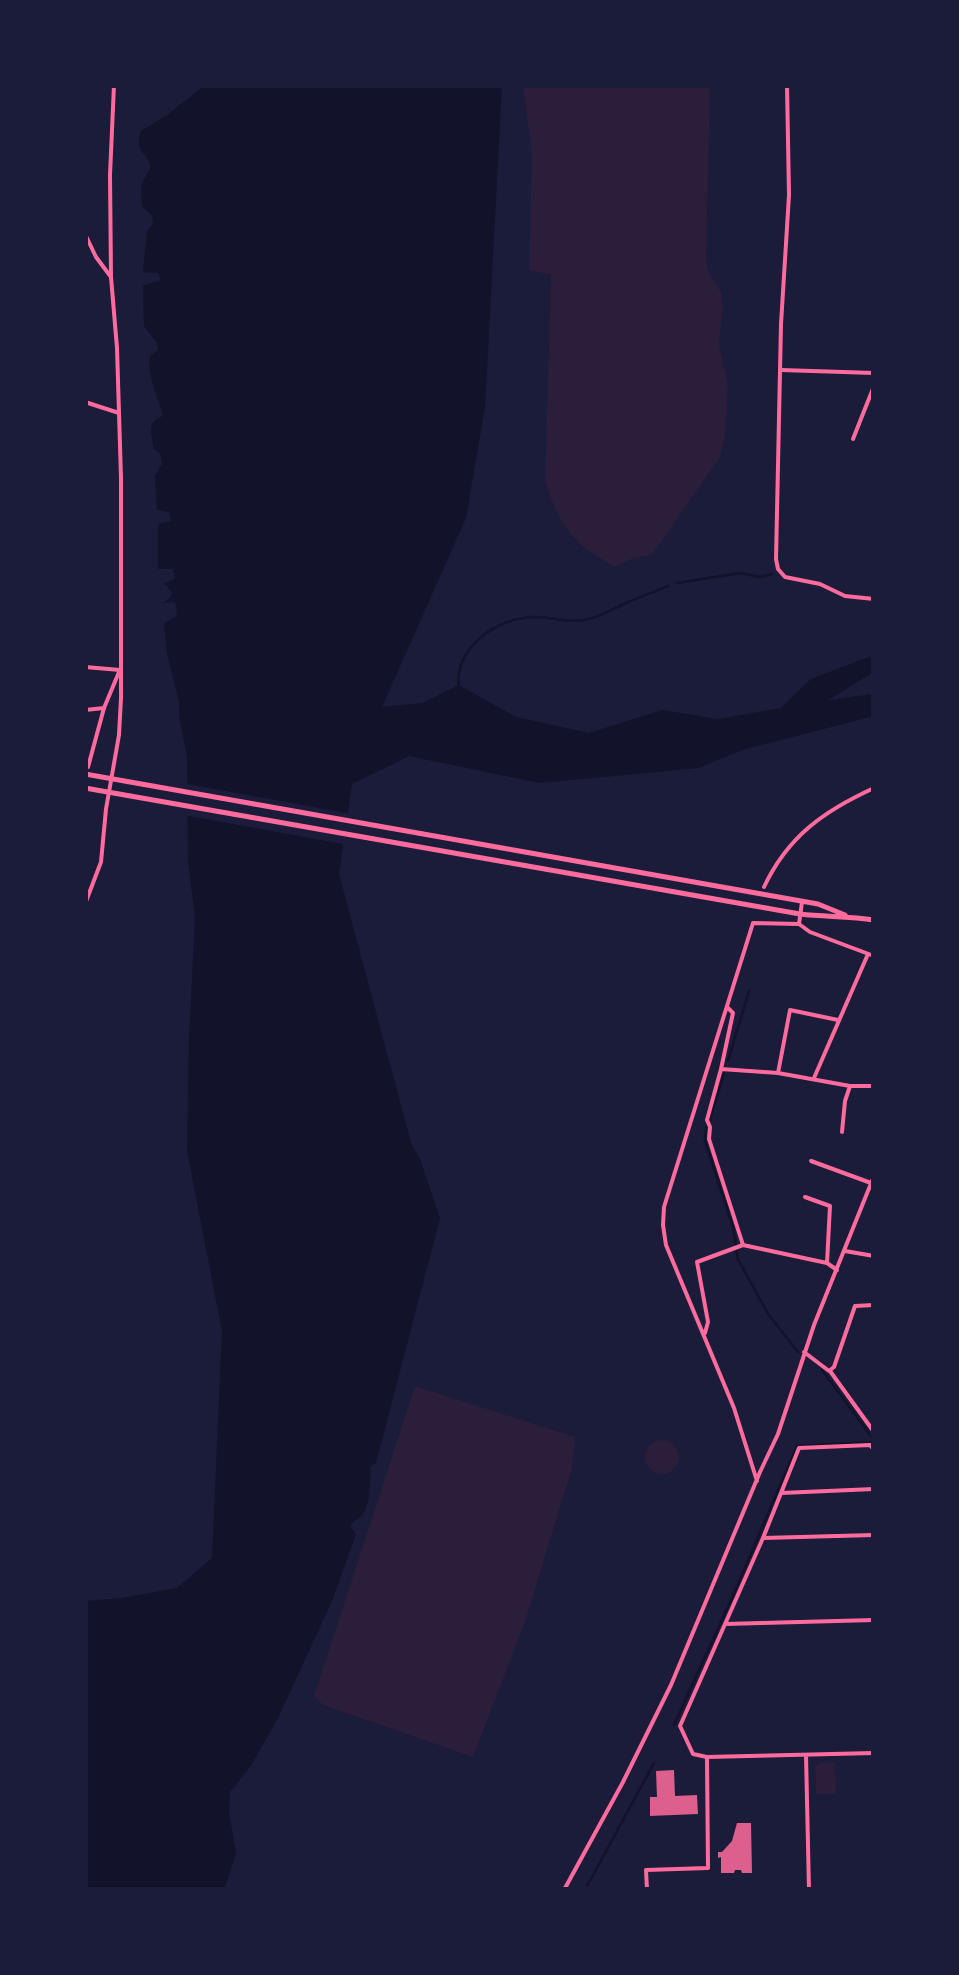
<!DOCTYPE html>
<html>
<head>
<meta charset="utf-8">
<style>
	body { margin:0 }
	#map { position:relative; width:959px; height:1975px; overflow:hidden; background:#1b1b3a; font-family:Inter,sans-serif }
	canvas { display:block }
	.frame { position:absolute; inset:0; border:88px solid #1b1b3a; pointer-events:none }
</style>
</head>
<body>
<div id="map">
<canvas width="959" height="1975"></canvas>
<div class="frame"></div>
</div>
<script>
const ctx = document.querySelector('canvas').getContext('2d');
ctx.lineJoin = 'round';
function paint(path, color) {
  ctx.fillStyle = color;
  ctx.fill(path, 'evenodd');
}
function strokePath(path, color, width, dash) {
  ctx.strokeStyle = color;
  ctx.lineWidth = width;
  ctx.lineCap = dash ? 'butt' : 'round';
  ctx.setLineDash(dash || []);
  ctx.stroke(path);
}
const green = new Path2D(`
	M523,85h187l-4,175 3,14 12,18 2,15 -4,37 9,41 -3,50 -5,22 -66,95 -6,4 -15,2 -18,9c-43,-24 -55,-40 -70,-86l6,-206 -22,-5 3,-115z
	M415,1386l160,51 -3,31 -47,154 -52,135 -150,-52 -9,-9z
	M645 1457a17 17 0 1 1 34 0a17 17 0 1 1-34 0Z
	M835,1762l1,32h-20l-1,-27 5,-4z`);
const water = new Path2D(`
	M205,85h297l-17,322 -19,111 -84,189 41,-4 36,-18 57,32 73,16 73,-23 56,9 63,-11 30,-29 63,-24v17l-46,28 46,-6v22l-132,34 -43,18 -159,15 -131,-27 -57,28 -13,90 72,269 9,16 20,59 -64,245 -5,3c-2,14 1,37 -9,49 -4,4 -9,7 -12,11l6,8 -24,67 -54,117 -28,49 -20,25 -1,20 7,42 -12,36h-139v-289l37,-3 55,-10 35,-30 10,-227 -35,-180 2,-112 6,-121 -7,-58 -1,-103 -8,-42v-14l-12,-48 -3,-30 13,-7 -1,-12 -3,-2 -10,1 7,-5 2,-6 -6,-7 -4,-1 13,-5 -2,-10h-15v-45l13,-3 -2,-9 -12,-2 -2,-34 7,-12 -2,-11 -6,-4c-2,-16 -9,-26 9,-33 -5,-21 -16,-38 -13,-60l8,-6 -1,-7 -13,-17 -1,-40 18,-6 -3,-7 -15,-1 4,-40 6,-9 -1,-7 -10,-10 -1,-21 10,-18c-5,-18 -17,-13 -10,-36l26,-16z`);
const pier = new Path2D(`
	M182,783l171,31 -5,31 -165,-30z`);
const stream = new Path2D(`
	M677,583l63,-10 20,4 12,-3
	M459,688c-6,-40 38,-71 76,-71 19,0 34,7 54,2 12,-3 24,-10 35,-15 15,-7 30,-12 44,-18
	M728,1061l21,-70
	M724,1074l-19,60v7l28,86 5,32 30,55 30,38
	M822,1370l52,70
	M674,1725l57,-125 66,-154 77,-4
	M585,1890l69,-127`);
const building = new Path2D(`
	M674,1770l1,26 22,-1 1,19 -48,2v-19h7l-1,-26z
	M737,1823h14l1,50h-10l-1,-3h-6l-1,3h-13v-16l-3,1v-6h4l10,-11z`);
const minor = new Path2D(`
	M85,234l11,23 15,20
	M781,370l93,3
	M85,402l34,11
	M853,439l21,-53
	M85,667l35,3
	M85,710l19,-2
	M764,887c24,-51 60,-76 110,-99
	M799,924l3,-22
	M727,1007l6,6 -12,56 -14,51 3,7 -1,12 34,106
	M721,1069l57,4 72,13h24
	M778,1073l12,-63 48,10
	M814,1078l54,-124
	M842,1132l3,-31 5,-15
	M811,1161l60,22
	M805,1197l25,9 -3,57
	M845,1251l29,5
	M705,1333l3,-11 -11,-60 46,-17 84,18 10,7
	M804,1352l25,19 5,-4 21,-61 19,-1
	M830,1371l44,61
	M757,1481l-23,-73 -68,-163 -3,-20 1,-18 89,-284 46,1 11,8 64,24
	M781,1493l93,-4
	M763,1538l111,-3
	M725,1624l149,-4
	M707,1757l-14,-3 -13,-28 83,-188 36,-90 71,-3 4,5
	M564,1890l59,-108 48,-97 89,-213 18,-38 36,-109 60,-149`);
const tertiary = new Path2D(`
	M787,85l2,110 -8,129 -5,235 2,10 7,8 35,7 25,12 29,3
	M88,767l16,-59 15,-36
	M85,904l16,-42 5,-53 13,-74 2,-37v-220l-4,-130 -6,-71 -1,-102 4,-90
	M806,1755l3,135
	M647,1890l-1,-20 62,-2 -1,-111 167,-4`);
const trunk = new Path2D(`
	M85,774l733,130 27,11
	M85,788l715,126c25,3 49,2 74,6`);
paint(green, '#2a1e3b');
paint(water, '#12122b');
paint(pier, '#1b1b3a');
strokePath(stream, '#12122b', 2.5);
paint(building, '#dd5f8e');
strokePath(minor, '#ff6b9d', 4);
strokePath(tertiary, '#ff6b9d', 4);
strokePath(trunk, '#ff6b9d', 5);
</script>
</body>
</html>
